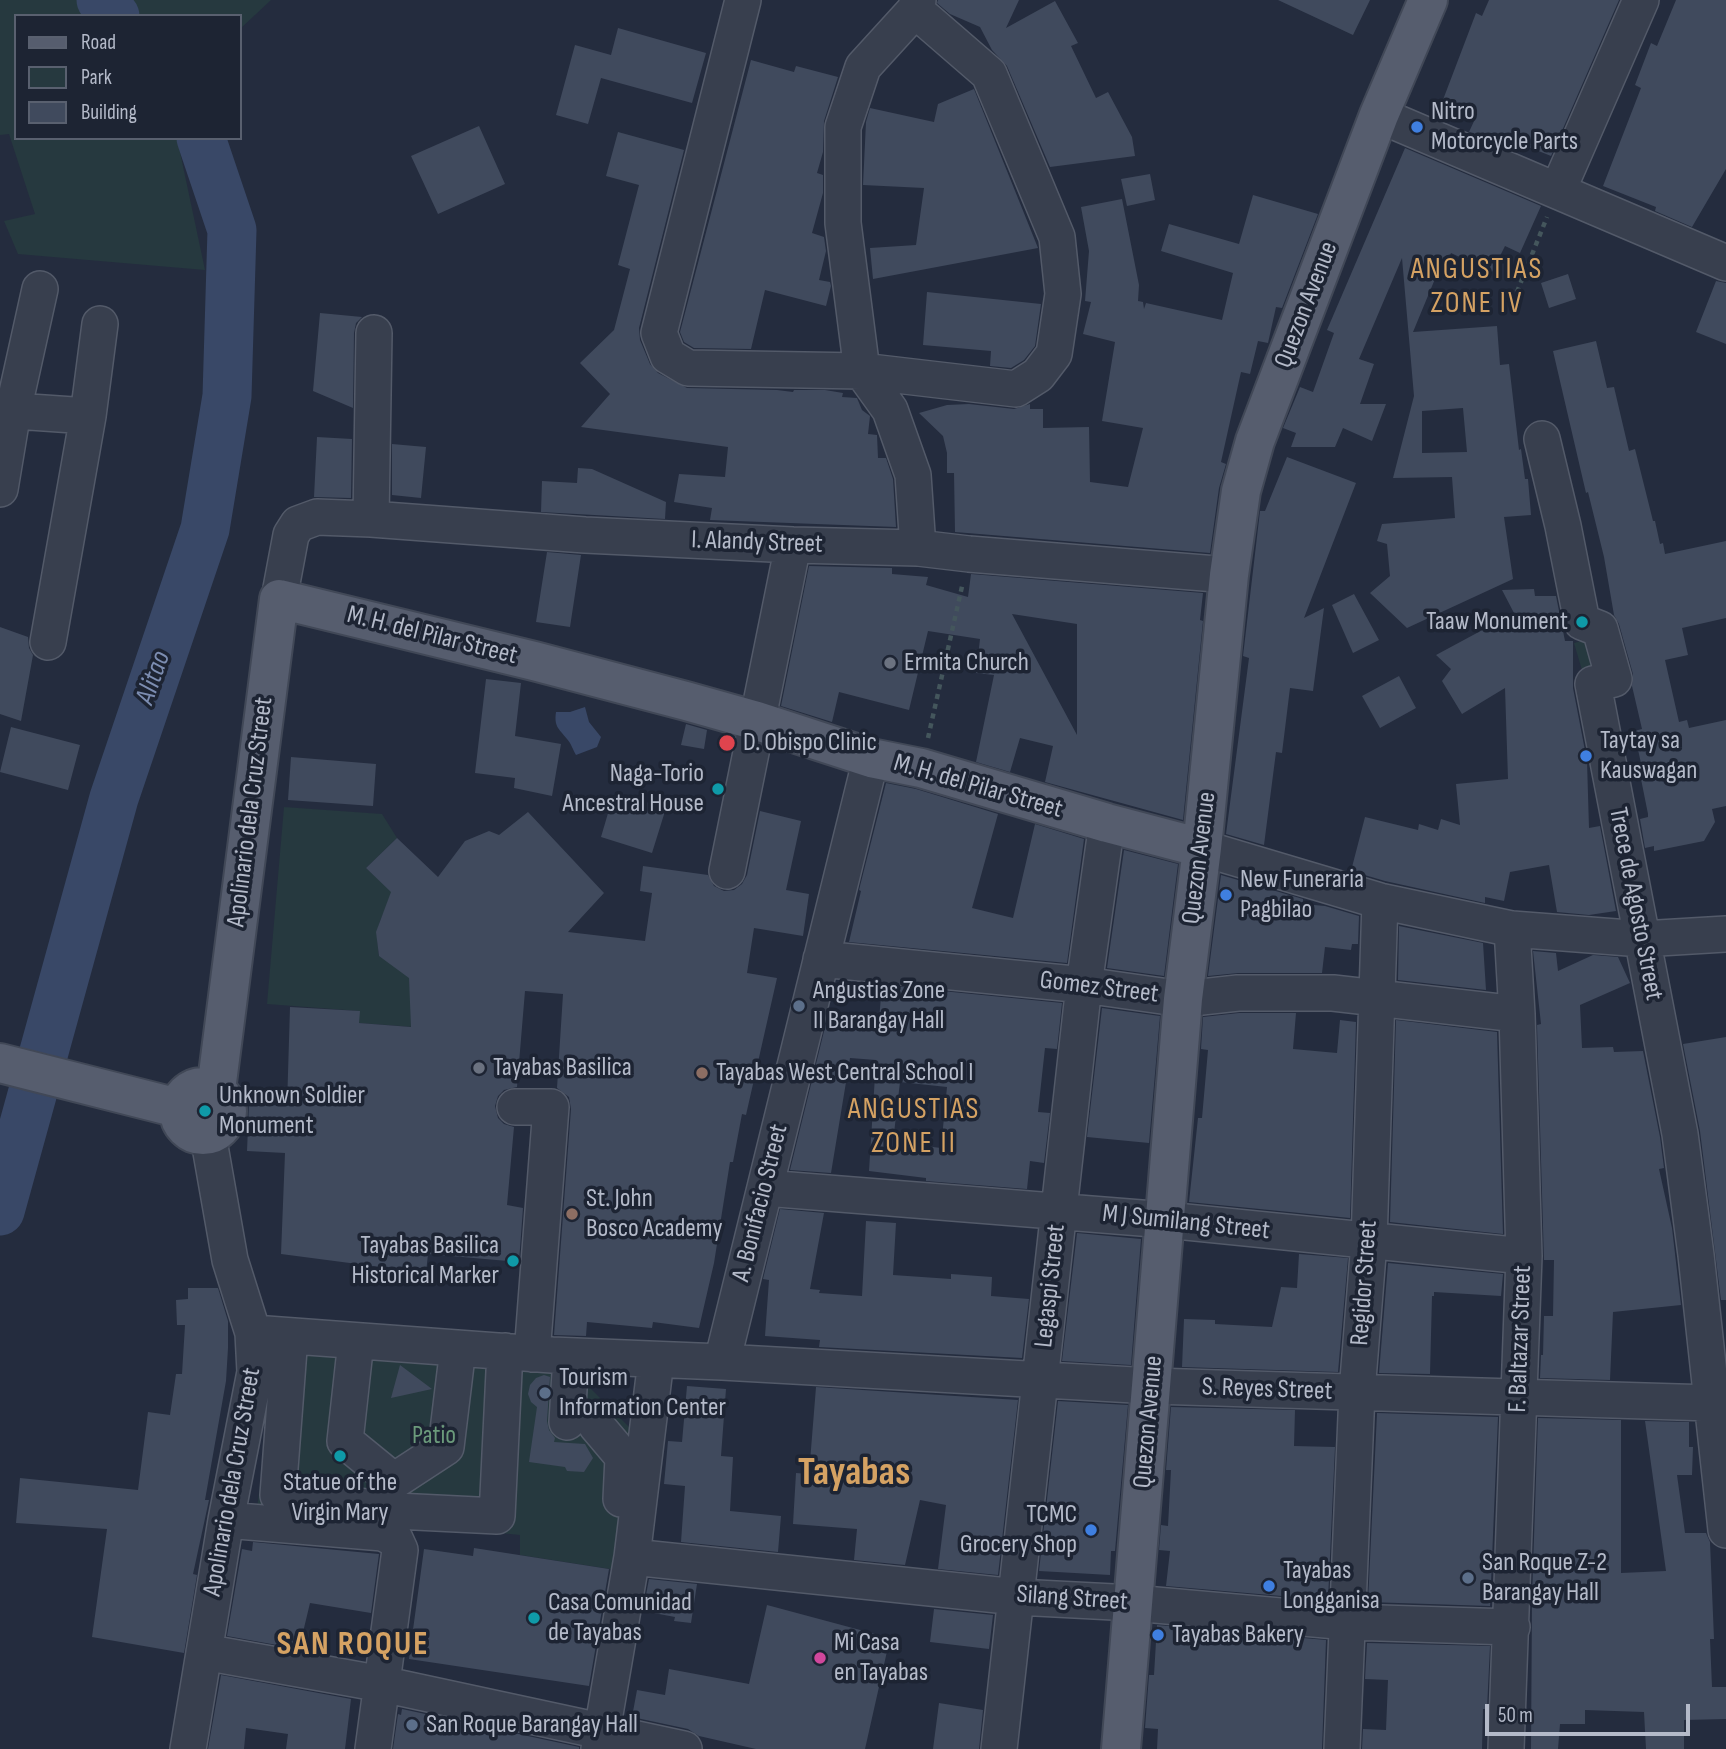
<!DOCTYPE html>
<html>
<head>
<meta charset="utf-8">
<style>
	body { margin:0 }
	#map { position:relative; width:1726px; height:1749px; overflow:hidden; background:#242c3e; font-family:"Sofia Sans Condensed",sans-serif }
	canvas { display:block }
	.legend { position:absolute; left:14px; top:14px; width:228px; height:126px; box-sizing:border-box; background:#1d2433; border:2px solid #59606f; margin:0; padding:9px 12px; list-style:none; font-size:21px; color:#b4bac9 }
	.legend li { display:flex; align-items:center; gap:14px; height:35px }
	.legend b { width:35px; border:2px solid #59606f }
	.scale { position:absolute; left:1485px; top:1704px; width:205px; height:32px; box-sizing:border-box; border:4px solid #b4bac9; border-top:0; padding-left:9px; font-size:21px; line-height:24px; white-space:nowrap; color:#b4bac9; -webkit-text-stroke:5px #1d2433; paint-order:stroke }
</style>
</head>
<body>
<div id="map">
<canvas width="1726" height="1749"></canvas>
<ul class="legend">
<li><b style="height:9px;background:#565d6e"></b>Road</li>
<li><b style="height:19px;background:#26393f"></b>Park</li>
<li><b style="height:19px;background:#404a5d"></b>Building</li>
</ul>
<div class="scale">50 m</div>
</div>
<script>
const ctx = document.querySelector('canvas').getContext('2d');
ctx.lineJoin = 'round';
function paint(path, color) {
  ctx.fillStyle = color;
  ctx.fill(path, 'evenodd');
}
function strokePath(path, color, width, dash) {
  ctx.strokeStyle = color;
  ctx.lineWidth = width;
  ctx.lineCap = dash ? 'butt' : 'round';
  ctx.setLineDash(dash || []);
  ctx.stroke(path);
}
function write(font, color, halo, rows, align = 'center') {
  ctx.font = font + ' "Sofia Sans Condensed",sans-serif';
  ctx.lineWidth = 7;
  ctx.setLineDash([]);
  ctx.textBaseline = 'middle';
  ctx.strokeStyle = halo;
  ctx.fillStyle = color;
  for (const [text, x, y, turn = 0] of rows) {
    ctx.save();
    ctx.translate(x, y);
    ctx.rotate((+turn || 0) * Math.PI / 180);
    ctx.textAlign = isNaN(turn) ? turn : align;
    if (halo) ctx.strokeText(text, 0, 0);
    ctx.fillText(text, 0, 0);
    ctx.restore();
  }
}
const green = new Path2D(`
	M0,0h271l-31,29v-13h-224v122h161l28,132 -187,-16 -14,-33 31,-7 -26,-80 -9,1z
	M1597,637l10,34 -23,6 -10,-34z
	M284,807l98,7 15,24 -31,30 33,30c-23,17 -23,32 -20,58l30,17c1,35 6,33 32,56l-82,-6v-12l-92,-7z
	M280,1335l252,19 -1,17 19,2 37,12 46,46 -10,140 -103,-16v-20l-263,-27z`);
const water = new Path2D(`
	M585,707l4,15 12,15 -4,10 -21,8c-3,-5 -5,-12 -9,-16 -9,-11 -13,-13 -11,-27h14z`);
const river = new Path2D(`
	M101,0l14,16
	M0,1211l114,-413 91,-269 22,-133 5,-166 -31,-92`);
const building = new Path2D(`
	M938,0h81l-13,28 49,-27 23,42 -7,3 25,52 12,-6 24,45 3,19 -85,11 -43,-101 -15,-16 -12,-23 -30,-13 -13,-11z
	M1278,0h92l-17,35z
	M1489,0h130l-68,156 -45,-18 -4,8 -33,-14 6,-13 -34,-14 35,-92 6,3z
	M1676,0h50v169l-34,58 -37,-16 1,-4 -53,-21 38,-98 -6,-3 16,-42 6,3z
	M618,28l88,25 -14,50 -91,-25 -13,46 -32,-9 19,-70 36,10z
	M751,60l43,12 2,-6 42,11 -14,44 -1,31 -6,21 6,2v18l-11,40 12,4 2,14 -7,29 11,2 1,4 -5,20 -61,-16 -14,59 -57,-1 -10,-6 -4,-10z
	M974,89l64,159 -165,31 -3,-31 46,-3 8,-57 -61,-3 3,-63 4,-14 64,14 4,-18z
	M479,126l26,58 -67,30 -27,-58z
	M618,132l66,18 -45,178 1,12 10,24 8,9 29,15 90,2 16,2 1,-2h31l18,3 -1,4 15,1 5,12 8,6 -2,18 9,1 1,23h8l7,21 3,48 -186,-7 2,-12 -38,-6 5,-28 46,3 3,-30 -147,-20 29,-33 -30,-31 34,-33 16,-61 -12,-4 21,-80 -33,-9z
	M1405,148l136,58 -21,47 -15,-7 -13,26 -41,-19 -4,11 -5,-2 -29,70 84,-6 3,39 9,-1 10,86 2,-1 4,30h3l3,36 -27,2 9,62 -106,49 -37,-35 20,-17 -3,-32 -10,-3 5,-17 73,-6 -3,-41 -59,1 21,-82 -12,-138 -43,101 15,5 -14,40h26l-14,37 -29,-13 -8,19h-44l5,-14 -13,-5 17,-41 13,5 21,-59 -7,-3zM1463,408l4,44 -45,1v-42z
	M1150,174l5,26 -28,6 -6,-27z
	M1253,195l65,19 -36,94 -6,-1 -8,36 -10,-2 -8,33 -9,-2 -20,90 5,2 -7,24 -9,65 -255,-21 -1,-59h-7v-20l-4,-17 -24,-23 28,-8 22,-1 45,5 16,-5v5h13v19l46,-1 1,55 38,5 15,-59 -41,-7 13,-79 -32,-8 8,-32 -6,-1 4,-50 -8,-44 41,-8 17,86 -1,16 5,1 1,7 2,-6 76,17 11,-47 -72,-22 8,-27 70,20z
	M1568,274l8,25 -27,9 -8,-25z
	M1716,281l10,2v61l-30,-12z
	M927,292l114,12 -6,42 -11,14 -13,8 -21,-2 1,-15 -68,-6z
	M320,313l42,4 -6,6 -2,10 -1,75 -40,-17z
	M1596,341l11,47 7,-1 15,64 6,-2 18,72h2l5,23 3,-1 2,11 61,-13v77l-44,10 6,27 -23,5 14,62 8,-2 2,8 37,-8v86l-14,3 3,13 -11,19 -50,10v-5l-9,2 -5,-29 8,-2v-3l-9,-45 3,-1 -8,-37 8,-2 -10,-43 1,-12 -14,-50 -5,-9 -10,-58 -16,-65 -2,1 -33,-142z
	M317,437l35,2 -1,59 -37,-1z
	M392,444l34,3 -5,51 -29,-3z
	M1287,457l69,26 -52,135 20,-10 -11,83 -23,-3 -8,65 -6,-1 -12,93 -38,-11 23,-176 -6,-2 17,-145h5z
	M578,468l14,1 74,33 -1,17 -124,-7 1,-31 35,2z
	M547,552l34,3 -11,72 -34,-5z
	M809,566l83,2v6l36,3 -2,8 42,12 3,-23 232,19 -3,27 3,1 -20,199 -138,-38 8,-36 -33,-8 -10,34 -34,-10 18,-87 -18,-2 4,-34 -52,-8 -19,79 -70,-18 -7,30 -51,-16zM1012,614l65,10v111z
	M1534,589l1,7h21l9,45h8v47l14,73 2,67 11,-2 16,85 -27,4 -32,-3 -8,-47 -39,7 -6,29 -19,-4v6l-100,-22 -34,-10 14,-54 53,13 1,-6 19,6 3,-11 19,6 -4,-41 52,-5 -3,-91 -43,26 -20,-33 9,-12 -15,-14 78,-42 -12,-23z
	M1354,594l25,46 -26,13 -21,-48z
	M0,627l28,10 1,11 4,7 -12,66 -21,-7z
	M1399,676l17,32 -36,20 -18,-32z
	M486,679l35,4 -6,53 46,8 -9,52 -38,-8 1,-10 -40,-5z
	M686,724l21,6 -3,19 -23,-4z
	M11,727l69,18 -12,45 -68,-18z
	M291,757l85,7 -3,42 -85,-6z
	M886,783l30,6 82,25 -26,94 41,10 22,-94 49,15 -17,124 -218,-21 12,-51 -2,-1z
	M639,800l27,8 -14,45 -51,-16 10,-34 25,8z
	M760,811l41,10 -15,69 23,4 -6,42 -49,-8 -7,45 30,5 -31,137 -4,-1 -9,48h-3l-16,101 -15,65 -46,-6 -1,6 -65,-6 -1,14 -32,-1 17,-226 -2,-12 -12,-9 6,-94 -38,-3 -8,96 -13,3 -6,6 -3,10 3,12 6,6 10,3 -7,78 16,3 -4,54 -91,-8 -2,19 -145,-19 4,-101 -38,-2 2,-47 38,2 3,-99 70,4 -1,12 52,4 -2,-49 -30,-22 -3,-24 15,-40 -25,-24 31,-30 41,39 27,-36 24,-10 10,4 29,-23 76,81 -36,39 77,9 7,-48 -12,-2 3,-25 65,9 6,11 10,5 10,-1 8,-6 5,-9z
	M1124,850l54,14 -14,112 -57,-8z
	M1221,875l82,24v5l22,2 34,10 -1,28h-6l-1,6 -26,-3 -3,26h-84l-30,3z
	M1399,926l84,17 3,47 -88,-10z
	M1533,951l23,2 2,18 35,-16 25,2 12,26 -50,22 2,43 31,-1 1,5 29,-1 17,86 4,31 -5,1 13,59 9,77 -68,7 -3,68 -70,-2 1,-23h2l1,-39h9l1,-56h-10l-7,-235 4,-1z
	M882,985l180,18 -5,46 -12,-1 -7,64 12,1 -6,50 -14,-2 -3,28 -101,-8v-3l-57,-7 7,-111 -26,-2 -19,115 -41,-3 39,-159 50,9zM900,1082l47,5 -6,61 -48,-6z
	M1102,1008l58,8 -11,127 -62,-6z
	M1239,1013h57l-3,36 44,4 3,-33 16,2 -6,196 -161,-16 9,-84h4l6,-68 -7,-1 2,-32z
	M1396,1020l101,12 6,202 -113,-12z
	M1726,1037v263h-5l-21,-169 -17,-87z
	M780,1209l44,4 -14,76 10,1 -1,3 43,3 4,-75 30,2 -3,52 58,4v-5l41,3 -1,19 38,3 -7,59 -203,-11 1,-7 -55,-4 4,-56 -6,-1z
	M1077,1233l64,6 -10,126 -69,-4z
	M1299,1254l49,4 -10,114 -156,-5 2,-48 31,1v4l57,3 9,-40 16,1z
	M1388,1263l115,11 -2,22 -67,-4v4h-2l-2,78 -51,-1z
	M188,1288h30l10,33v27l-2,33 -21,119h4l-16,74 4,1 -13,78 -92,-16 15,-108 -91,-6 4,-45 118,12 10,-78 22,3 6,-41h6l3,-49h-8l-1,-25 12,-1z
	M400,1365l32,24 -41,9z
	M544,1375l6,2 -3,44 2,9 6,8 -1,4 31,2 8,14 -9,14 -17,-1 -2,-4 -36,-5 8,-55 -6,-5 -3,-8 2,-9 6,-7z
	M687,1386l39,3 -5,67 12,1 -3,54 51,5 -3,36 -97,-10 4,-56 -21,-2 4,-43 14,1z
	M816,1387l202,13 -20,175 -60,-6 8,-64 -26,-5 -15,65 -51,-5 3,-31 -64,-5 3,-51 13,1z
	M1058,1401l70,4 -13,146h-4l-1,24 -71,-4z
	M1171,1407l124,3 -1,36 41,1 -7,153 -162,-14 4,-35 -11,-1 2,-25 7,1 3,-56h-5z
	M1377,1413l121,4 -8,189 -122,-4z
	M1538,1418l83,2v153l45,-2 -21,-150 44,1v25h4l-1,28h-15l8,58h21l4,9 4,97h-4l2,48h14v32l-42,1v29h-38l-2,-37 -59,-2v14h-25l-2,25h-27l1,-151z
	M253,1542l126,12 -8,59 -61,-10 -11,46 -72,-13 15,-87 10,2z
	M474,1548l135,21 -20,117 -180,-27 15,-110 49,7z
	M649,1579l48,5 -6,39 -17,-2 1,-4 -32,-6z
	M767,1605l123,33 -25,111h-109l-57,-13 -11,-7 -56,-12 5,-27 28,5 4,-26 80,15z
	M934,1609l59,6 -4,34 -59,-7z
	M1157,1625l169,15 -4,109h-165l1,-20 -13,-1 4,-53h5z
	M1367,1643l123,3 -3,63h-4l-1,40h-120l1,-20 23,1 2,-50 -23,-1z
	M221,1675l130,24 -6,50h-59l2,-15 -42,-6 -2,21h-36z
	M939,1703l44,7 -4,39h-46z
	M402,1709l177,38v2h-186l5,-35 3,1z`);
const path = new Path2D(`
	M1517,292l30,-75
	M928,738l35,-156`);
const minor = new Path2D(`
	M743,0l-84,333 9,23 20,12 174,3 154,18 22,-14 16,-21 9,-60 -6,-57 -68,-163 -74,-64
	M1379,115l347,148
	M1558,190l83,-190
	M0,410l88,6
	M1542,439l21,87 19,96 18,7 14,50 -21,5 87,450 16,121 30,275
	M0,489l13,-78 27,-122
	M371,519l3,-186
	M918,548l-5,-73 -23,-65 -28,-39 -19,-148v-96l20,-60 52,-57 3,-10
	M279,599l12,-64 7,-11 19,-7 54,2 214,16 208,10 125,3 51,6 260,21
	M48,642l40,-226 12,-92
	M1202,848l178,53 132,28 130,10 84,-5
	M727,871l66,-326
	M821,959l263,26 99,14 55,-6h95l184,21
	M515,1107h36l-19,247
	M765,1188l401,32 358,36
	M253,1333l299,22 170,7 430,24 559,17
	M290,1336l-12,159 118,16 101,5 8,-165
	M356,1341l-11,100 49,40 52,-34 12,-99
	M722,1362l149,-604
	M567,1422l4,-66
	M596,1425l27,32 -2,42
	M226,1520l157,13 12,6 5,11 -27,199
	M632,1557l385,40 116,6 215,19 164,5
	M204,1652l178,32 302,65
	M188,1749l38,-229 29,-148 -2,-39 -23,-73 -22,-125
	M599,1749l33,-192 24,-197
	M999,1749l85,-764 23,-162
	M1342,1749l15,-357 12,-150 11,-341
	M1506,1749l18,-493 -7,-242 -5,-85`);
const major = new Path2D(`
	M0,1063l178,45
	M179 1111a24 24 0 1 1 48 0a24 24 0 1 1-48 0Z
	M216,1090l63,-491 255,62 152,40 71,20 114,37 50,10 186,55 95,25
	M1121,1749l62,-750 19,-151 27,-273 12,-84 14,-50 124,-326 49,-115`);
const markers = [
	[1417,127,7,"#3f7fe0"],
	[1582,622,7,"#0f9aa8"],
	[890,663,7,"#6b7280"],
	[727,743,9,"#e0444e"],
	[1586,756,7,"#3f7fe0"],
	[718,789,7,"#0f9aa8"],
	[1226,895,7,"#3f7fe0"],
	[799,1006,7,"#5c6f8a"],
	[479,1068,7,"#6b7280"],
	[702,1073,7,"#8d6e63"],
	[205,1111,7,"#0f9aa8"],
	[572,1214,7,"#8d6e63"],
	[513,1261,7,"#0f9aa8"],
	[545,1393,7,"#5c6f8a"],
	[340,1456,7,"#0f9aa8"],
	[1091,1530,7,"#3f7fe0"],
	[1468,1578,7,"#5c6f8a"],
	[1269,1586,7,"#3f7fe0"],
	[534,1618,7,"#0f9aa8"],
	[1158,1635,7,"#3f7fe0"],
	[820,1658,7,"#d1479c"],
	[412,1725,7,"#5c6f8a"]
];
const poiNames = [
	["Nitro",1431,112],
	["Motorcycle Parts",1431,142],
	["Taaw Monument",1568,622,"right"],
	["Ermita Church",904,663],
	["Taytay sa",1600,741],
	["Kauswagan",1600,771],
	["D. Obispo Clinic",743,743],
	["Naga-Torio",704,774,"right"],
	["Ancestral House",704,804,"right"],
	["New Funeraria",1240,880],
	["Pagbilao",1240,910],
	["Angustias Zone",813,991],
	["II Barangay Hall",813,1021],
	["Tayabas Basilica",493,1068],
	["Tayabas West Central School I",716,1073],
	["Unknown Soldier",219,1096],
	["Monument",219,1126],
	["St. John",586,1199],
	["Bosco Academy",586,1229],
	["Tayabas Basilica",499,1246,"right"],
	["Historical Marker",499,1276,"right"],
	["Tourism",559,1378],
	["Information Center",559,1408],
	["Statue of the",340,1483,"center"],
	["Virgin Mary",340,1513,"center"],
	["TCMC",1077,1515,"right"],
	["Grocery Shop",1077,1545,"right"],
	["San Roque Z-2",1482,1563],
	["Barangay Hall",1482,1593],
	["Tayabas",1283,1571],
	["Longganisa",1283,1601],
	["Casa Comunidad",548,1603],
	["de Tayabas",548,1633],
	["Tayabas Bakery",1172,1635],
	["Mi Casa",834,1643],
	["en Tayabas",834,1673],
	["San Roque Barangay Hall",426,1725]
];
const streetNames = [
	["Quezon Avenue",1307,305,-69],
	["I. Alandy Street",757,543,2],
	["M. H. del Pilar Street",432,636,14],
	["M. H. del Pilar Street",978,787,16],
	["Apolinario dela Cruz Street",251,812,-83],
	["Quezon Avenue",1200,858,-83],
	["Trece de Agosto Street",1635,904,79],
	["Gomez Street",1099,988,7],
	["A. Bonifacio Street",761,1203,-76],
	["M J Sumilang Street",1186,1223,6],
	["Regidor Street",1365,1283,-86],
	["Legaspi Street",1051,1286,-84],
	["F. Baltazar Street",1521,1339,-88],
	["S. Reyes Street",1267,1390,2],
	["Quezon Avenue",1149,1422,-85],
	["Apolinario dela Cruz Street",233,1482,-80],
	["Silang Street",1072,1599,4]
];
const parkNames = [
	["Patio",434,1436]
];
const waterNames = [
	["Alitao",154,678,-71]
];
const quarterNames = [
	["ANGUSTIAS",1477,270],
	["ZONE IV",1477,304],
	["ANGUSTIAS",914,1110],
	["ZONE II",914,1144]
];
const districtNames = [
	["SAN ROQUE",353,1646]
];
const townNames = [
	["Tayabas",854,1474]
];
paint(green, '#26393f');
paint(water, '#394867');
strokePath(river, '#394867', 49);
paint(building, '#404a5d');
strokePath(minor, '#535a69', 38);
strokePath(major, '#414857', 42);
strokePath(path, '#44565c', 4.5, [5, 5]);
strokePath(minor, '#383f4e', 35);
strokePath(major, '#565d6e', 38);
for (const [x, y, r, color] of markers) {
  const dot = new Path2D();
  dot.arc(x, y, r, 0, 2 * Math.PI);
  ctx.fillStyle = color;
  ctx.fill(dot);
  strokePath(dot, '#1d2433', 2.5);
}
write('26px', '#b4bac9', '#1d2433', poiNames, 'left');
write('26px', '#b4bac9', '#1d2433', streetNames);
write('26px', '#6b9a7b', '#1d2433', parkNames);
write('italic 28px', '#7c8db1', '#1d2433', waterNames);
ctx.letterSpacing = '2px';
write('30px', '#d5a263', '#1d2433', quarterNames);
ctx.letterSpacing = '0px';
ctx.letterSpacing = '2px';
write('bold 33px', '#d5a263', '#1d2433', districtNames);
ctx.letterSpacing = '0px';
write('bold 40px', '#d5a263', '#1d2433', townNames);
</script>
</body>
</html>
